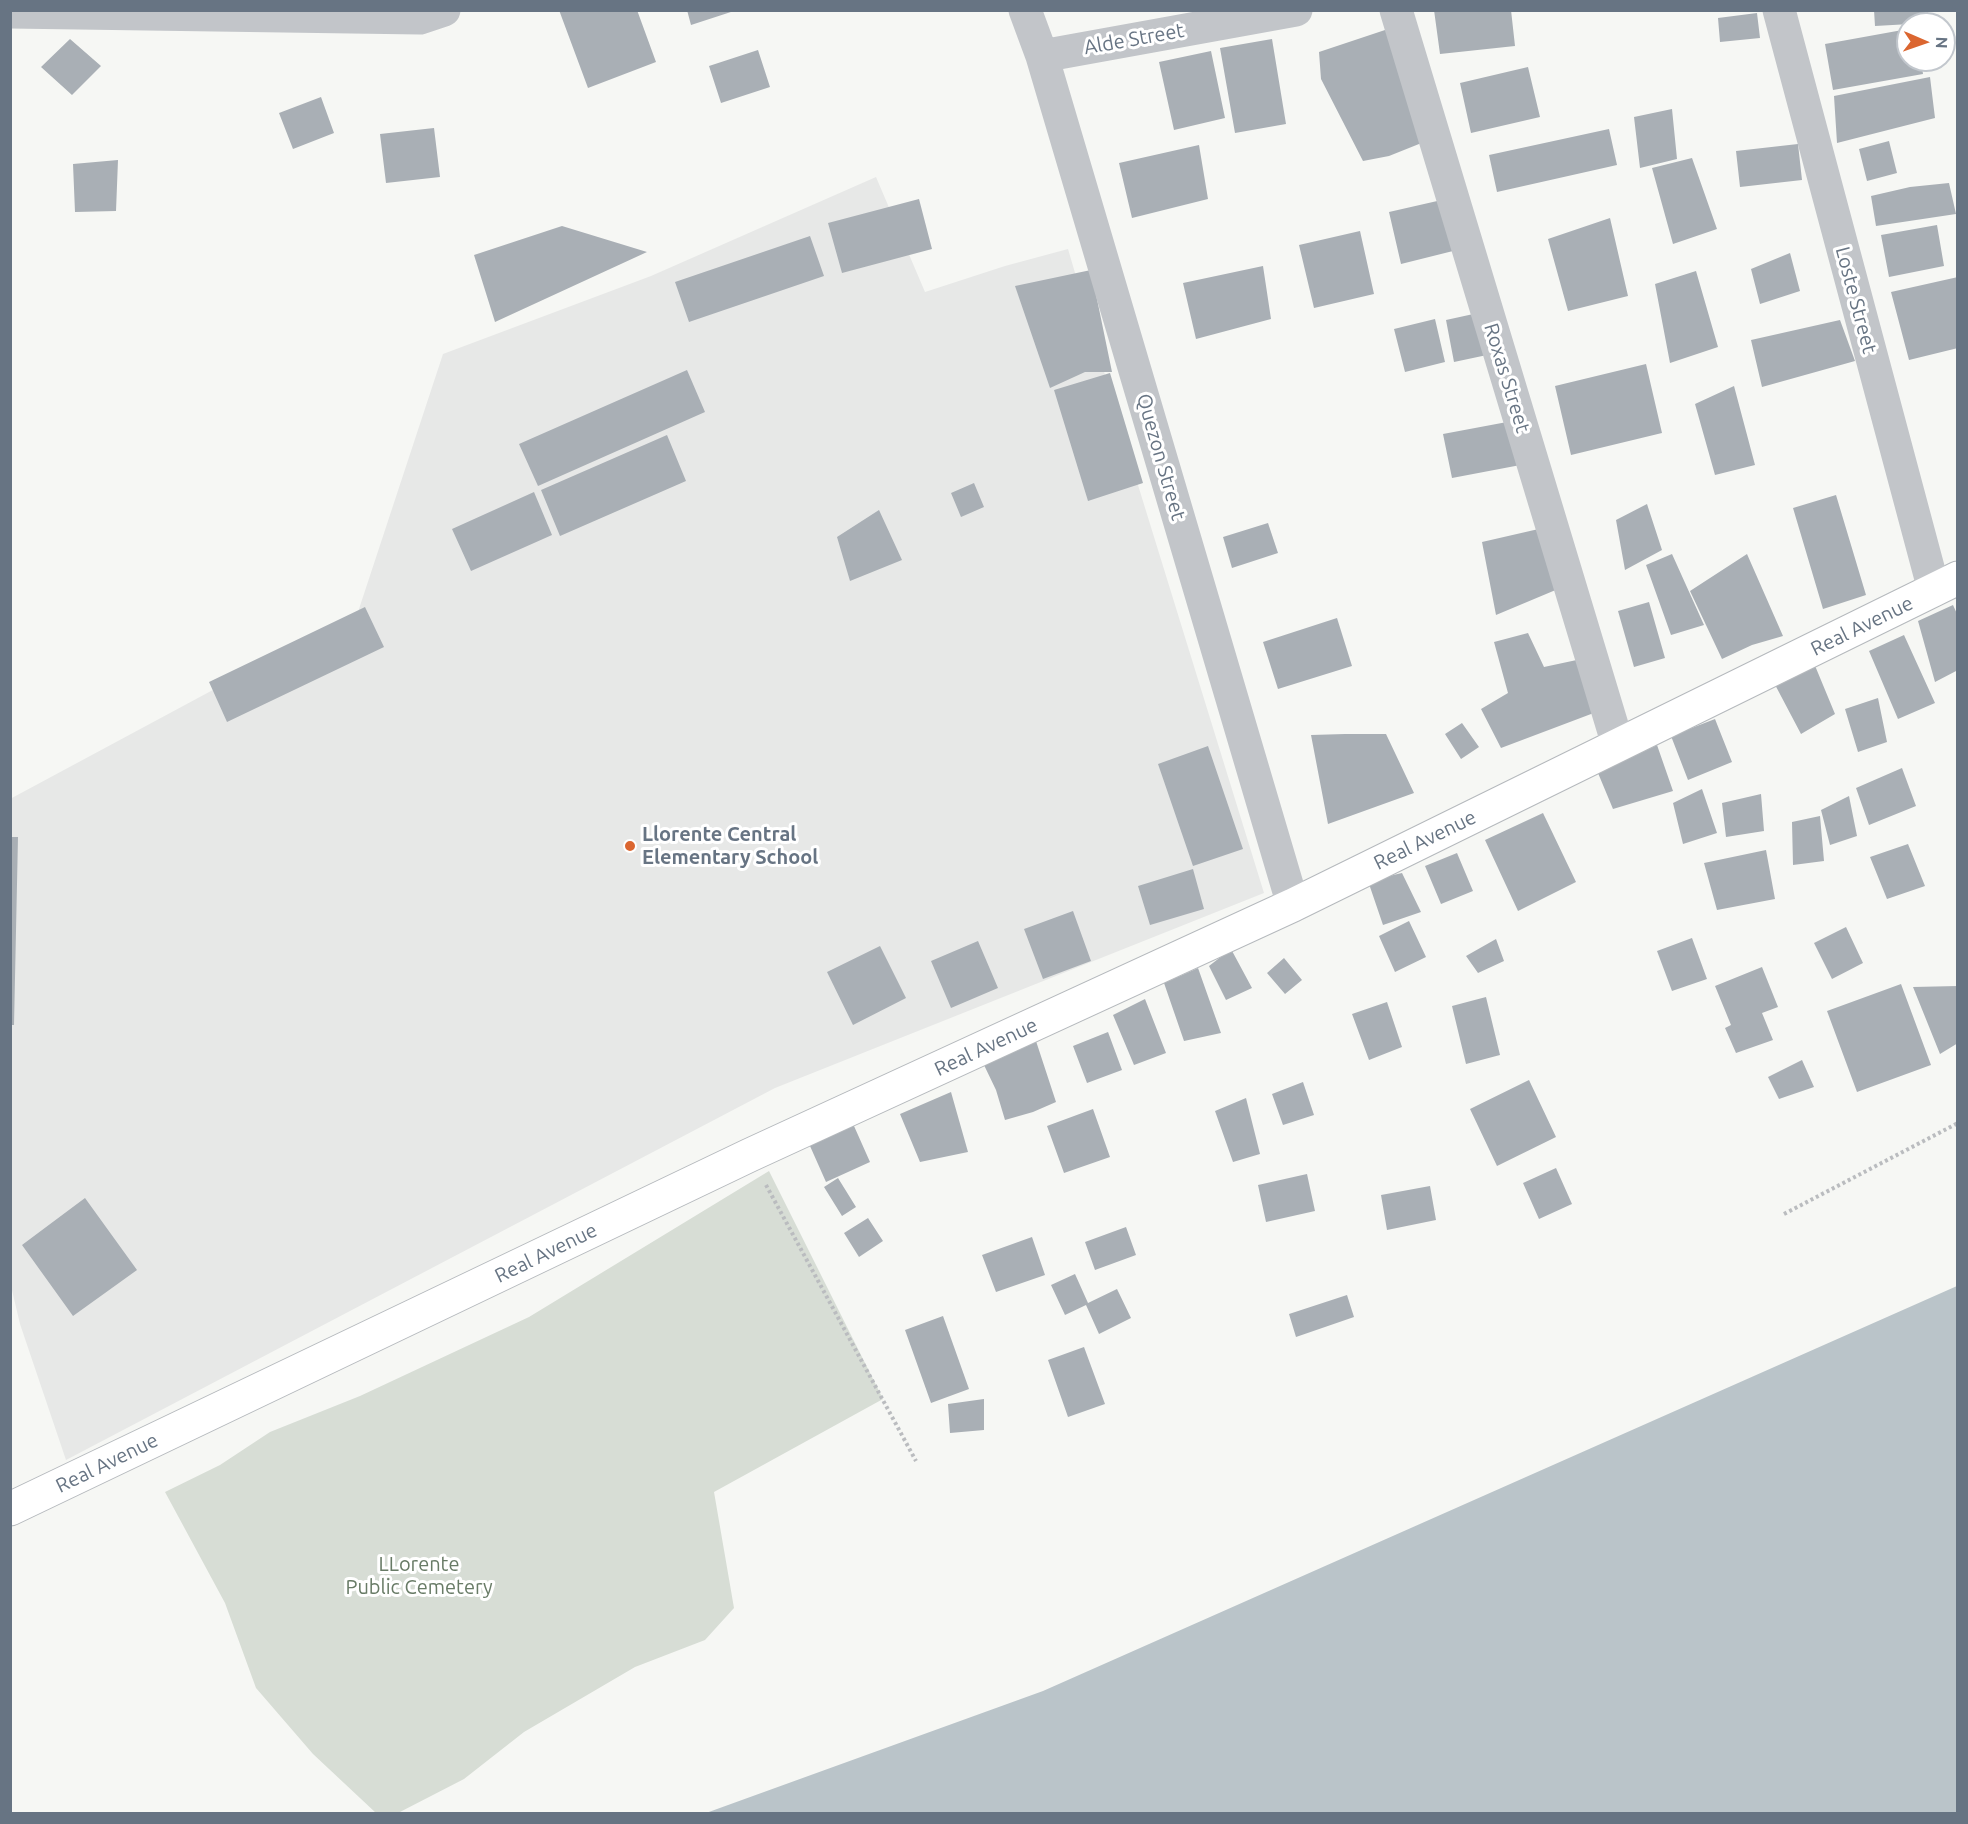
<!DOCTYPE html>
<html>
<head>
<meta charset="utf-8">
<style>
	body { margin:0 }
	#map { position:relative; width:1968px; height:1824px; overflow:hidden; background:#f6f7f4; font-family:Ubuntu,sans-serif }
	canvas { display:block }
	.frame { position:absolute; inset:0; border:12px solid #677483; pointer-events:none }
	.north { position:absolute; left:1896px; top:12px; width:60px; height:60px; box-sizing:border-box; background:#fff; border:2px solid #c2c7cd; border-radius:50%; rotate:92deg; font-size:16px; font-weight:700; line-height:24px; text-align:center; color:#677483 }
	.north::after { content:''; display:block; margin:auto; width:21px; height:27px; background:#db6630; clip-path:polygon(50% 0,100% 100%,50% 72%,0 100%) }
</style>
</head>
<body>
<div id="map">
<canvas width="1968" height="1824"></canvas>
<div class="frame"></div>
<div class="north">N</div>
</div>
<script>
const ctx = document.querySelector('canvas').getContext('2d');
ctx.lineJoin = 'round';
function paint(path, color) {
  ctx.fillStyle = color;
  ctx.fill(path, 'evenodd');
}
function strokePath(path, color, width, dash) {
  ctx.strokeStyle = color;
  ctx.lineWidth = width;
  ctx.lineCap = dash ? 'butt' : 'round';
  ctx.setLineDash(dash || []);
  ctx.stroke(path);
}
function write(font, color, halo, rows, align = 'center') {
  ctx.font = font + ' Ubuntu,sans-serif';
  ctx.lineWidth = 6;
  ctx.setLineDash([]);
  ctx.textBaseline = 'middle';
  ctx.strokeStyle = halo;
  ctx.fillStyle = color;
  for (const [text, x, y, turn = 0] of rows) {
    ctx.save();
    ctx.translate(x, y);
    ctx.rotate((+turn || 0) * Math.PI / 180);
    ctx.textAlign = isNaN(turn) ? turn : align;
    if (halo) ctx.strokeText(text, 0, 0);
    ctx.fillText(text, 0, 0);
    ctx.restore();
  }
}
const built = new Path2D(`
	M876,177l49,115 80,-26 63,-17 57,194 139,450 -489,195 -709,372 -46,-136 -9,-38 -1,-487 348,-187 85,-258 208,-78z`);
const green = new Path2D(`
	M769,1171l114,228 -169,93 20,116 -29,32 -70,27 -111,65 -60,47 -66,34h-22l-63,-59 -57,-66 -31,-85 -60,-111 55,-27 50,-33 90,-36 169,-79z`);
const water = new Path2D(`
	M1957,1286v527h-1251l337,-122z`);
const building = new Path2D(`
	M559,10h78l19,52 -68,26z
	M687,10h47v1l-43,14z
	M1434,10h77l4,36 -75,8z
	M1874,10h54v13l-53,3z
	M1757,13l3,25 -40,4 -2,-24z
	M1397,26l27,116 -35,14 -26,5 -42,-82 -2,-27z
	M1908,29v31h13l2,14 -90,16 -8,-46z
	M70,39l31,27 -29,29 -31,-28z
	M1272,39l14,85 -51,9 -15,-85z
	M758,50l12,37 -49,16 -12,-37z
	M1211,51l14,67 -51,12 -15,-68z
	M1528,67l12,50 -69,16 -11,-50z
	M1930,77l5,41 -98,25 -3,-47z
	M321,97l13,36 -41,16 -14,-36z
	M1672,109l5,50 -37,9 -6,-51z
	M434,128l6,49 -54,6 -6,-49z
	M1609,129l8,36 -120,27 -8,-37z
	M1889,141l8,32 -30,8 -8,-32z
	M1798,144l4,36 -62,7 -4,-36z
	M1199,145l9,54 -76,19 -13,-55z
	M1692,158l25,71 -44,15 -21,-76z
	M118,160l-2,51 -41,1 -2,-48z
	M1949,183l7,31 -80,12 -5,-30 39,-9z
	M919,199l13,50 -90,24 -14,-50z
	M1446,199l11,51 -56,14 -12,-52z
	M1610,218l18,78 -60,15 -20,-72z
	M1937,225l7,41 -55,11 -8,-42z
	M562,226l85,26 -152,70 -21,-67z
	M1360,231l14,63 -60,14 -15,-63z
	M810,236l14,40 -135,46 -14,-40z
	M1790,253l10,38 -40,13 -9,-35z
	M1263,266l8,53 -75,20 -13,-56z
	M1091,270l21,102h-27l-35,16 -35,-102z
	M1696,271l22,76 -48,16 -15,-79z
	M1958,277v71l-49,12 -18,-68z
	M1478,313l9,42 -33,7 -8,-42z
	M1435,319l10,43 -40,10 -11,-43z
	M1840,320l15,41 -93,26 -11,-47z
	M1646,364l16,69 -91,22 -16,-69z
	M687,370l18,42 -167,74 -19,-42z
	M1110,373l33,110 -55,18 -34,-111z
	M1734,386l21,79 -40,10 -20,-71z
	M1523,419l8,44 -79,15 -9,-44z
	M667,435l19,46 -126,55 -19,-46z
	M974,483l10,24 -23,10 -10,-24z
	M534,492l18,43 -81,36 -19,-42z
	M1836,495l30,100 -43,14 -30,-101z
	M1647,504l15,46 -37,20 -9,-50z
	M879,510l23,50 -52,21 -13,-44z
	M1268,523l10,30 -46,15 -9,-31z
	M1543,528l15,61 -62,26 -14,-73z
	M1672,554l32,71 -33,10 -25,-70z
	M1747,554l36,82 -31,9 -30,14 -32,-68z
	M1649,602l16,56 -31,9 -16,-56z
	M1953,605l5,11v54l-23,12 -17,-61z
	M365,607l19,40 -157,75 -18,-40z
	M1337,618l15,48 -74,23 -15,-47z
	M1528,633l16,34 42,-9 13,53 -98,37 -20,-39 27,-16 -14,-51z
	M1904,635l31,68 -37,16 -29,-68z
	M1811,656l24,58 -34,20 -29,-55z
	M1878,698l9,44 -29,10 -13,-43z
	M1715,719l17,43 -44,18 -17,-44z
	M1462,723l17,24 -18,12 -16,-25z
	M1345,734h41l28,59 -86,31 -17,-89z
	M1657,745l16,46 -60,18 -15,-36z
	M1208,746l35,103 -50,17 -35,-102z
	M1902,768l14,38 -47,19 -13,-37z
	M1702,789l15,44 -34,11 -10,-41z
	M1761,794l3,37 -38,6 -4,-34z
	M1849,796l8,40 -27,9 -9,-35z
	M1543,813l33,69 -58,29 -33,-71z
	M1820,816l4,45 -31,4 -1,-43z
	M10,837h8l-4,188h-4z
	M1908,844l17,42 -38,13 -17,-42z
	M1766,850l9,49 -58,11 -13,-47z
	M1457,853l16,38 -32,13 -16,-38z
	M1193,869l11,40 -54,16 -12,-39z
	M1402,873l19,39 -38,13 -15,-44z
	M1073,911l18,50 -48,18 -19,-50z
	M1409,921l17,36 -31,15 -16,-36z
	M1846,927l17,36 -31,16 -18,-36z
	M1692,938l15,41 -35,12 -15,-40z
	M1496,939l8,22 -26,12 -12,-17z
	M978,941l20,47 -47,20 -20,-47z
	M880,946l26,52 -53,27 -26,-53z
	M1231,949l21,39 -26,12 -17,-34z
	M1284,958l18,22 -17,14 -18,-21z
	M1762,967l16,40 -16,6 11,27 -37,13 -11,-25 6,-3 -16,-39z
	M1198,968l23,65 -37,8 -20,-58z
	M1901,984l30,81 -74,27 -30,-81z
	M1958,986v57l-18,11 -27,-67z
	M1486,997l14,58 -34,9 -14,-58z
	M1145,999l21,54 -32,12 -21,-50z
	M1387,1002l15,45 -33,13 -17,-46z
	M1108,1032l14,38 -35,13 -14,-37z
	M1036,1041l20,61 -23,10 -28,8 -9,-30 -12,-25z
	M1802,1060l12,27 -35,12 -11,-22z
	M1529,1080l27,57 -59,29 -27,-57z
	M1303,1082l11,33 -31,10 -11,-31z
	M951,1092l17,60 -48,10 -20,-48z
	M1246,1098l14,56 -27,8 -18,-51z
	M1093,1109l17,48 -46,16 -17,-47z
	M850,1117l20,45 -44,20 -20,-45z
	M1556,1168l16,36 -33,15 -16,-36z
	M1307,1174l8,37 -49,11 -8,-37z
	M838,1178l18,29 -14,9 -18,-29z
	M1430,1186l6,34 -49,10 -6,-35z
	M85,1198l52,72 -64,46 -51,-71z
	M868,1218l15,23 -24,16 -15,-24z
	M1126,1227l10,28 -41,15 -10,-28z
	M1032,1237l13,38 -49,17 -14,-37z
	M1075,1274l13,29 29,-14 14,29 -32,16 -13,-29 -21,10 -14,-30z
	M1347,1295l7,22 -58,20 -7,-23z
	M943,1316l26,73 -38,14 -26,-73z
	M1084,1347l21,57 -37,13 -20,-57z
	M984,1399v31l-34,3 -2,-29z`);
const path = new Path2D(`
	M766,1185l150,276
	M1784,1214l174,-91`);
const street = new Path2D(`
	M1025,10l17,46 251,849
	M1396,10l222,735
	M1779,10l155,580
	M10,12l410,6 24,-8
	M1042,56l254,-46`);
const secondary = new Path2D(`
	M10,1509l740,-354 543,-250 665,-327`);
const markers = [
	[630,846,6,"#db6630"]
];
const streetNames = [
	["Alde Street",1134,39,-10],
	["Loste Street",1856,300,75],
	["Roxas Street",1507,378,73],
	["Quezon Street",1161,457,74],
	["Real Avenue",1862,626,-26],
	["Real Avenue",1425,840,-26],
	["Real Avenue",986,1047,-25],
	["Real Avenue",546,1253,-26],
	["Real Avenue",107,1463,-26]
];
const poiNames = [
	["Llorente Central",642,834],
	["Elementary School",642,857]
];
const parkNames = [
	["LLorente",419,1564],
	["Public Cemetery",419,1587]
];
paint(built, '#e7e8e7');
paint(green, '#d7ddd5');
paint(water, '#bac4c9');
paint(building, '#a9afb5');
strokePath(secondary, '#b5b9bd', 35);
strokePath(path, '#babcbf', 4, [3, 3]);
strokePath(street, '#c2c5c9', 33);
strokePath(secondary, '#fff', 33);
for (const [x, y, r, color] of markers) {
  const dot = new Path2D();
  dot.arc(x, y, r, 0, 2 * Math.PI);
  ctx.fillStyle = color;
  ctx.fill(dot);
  strokePath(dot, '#fff', 2);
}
write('20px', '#677483', '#fff', streetNames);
write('bold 20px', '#677483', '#fff', poiNames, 'left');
write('20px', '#687b66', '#fff', parkNames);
</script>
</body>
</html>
